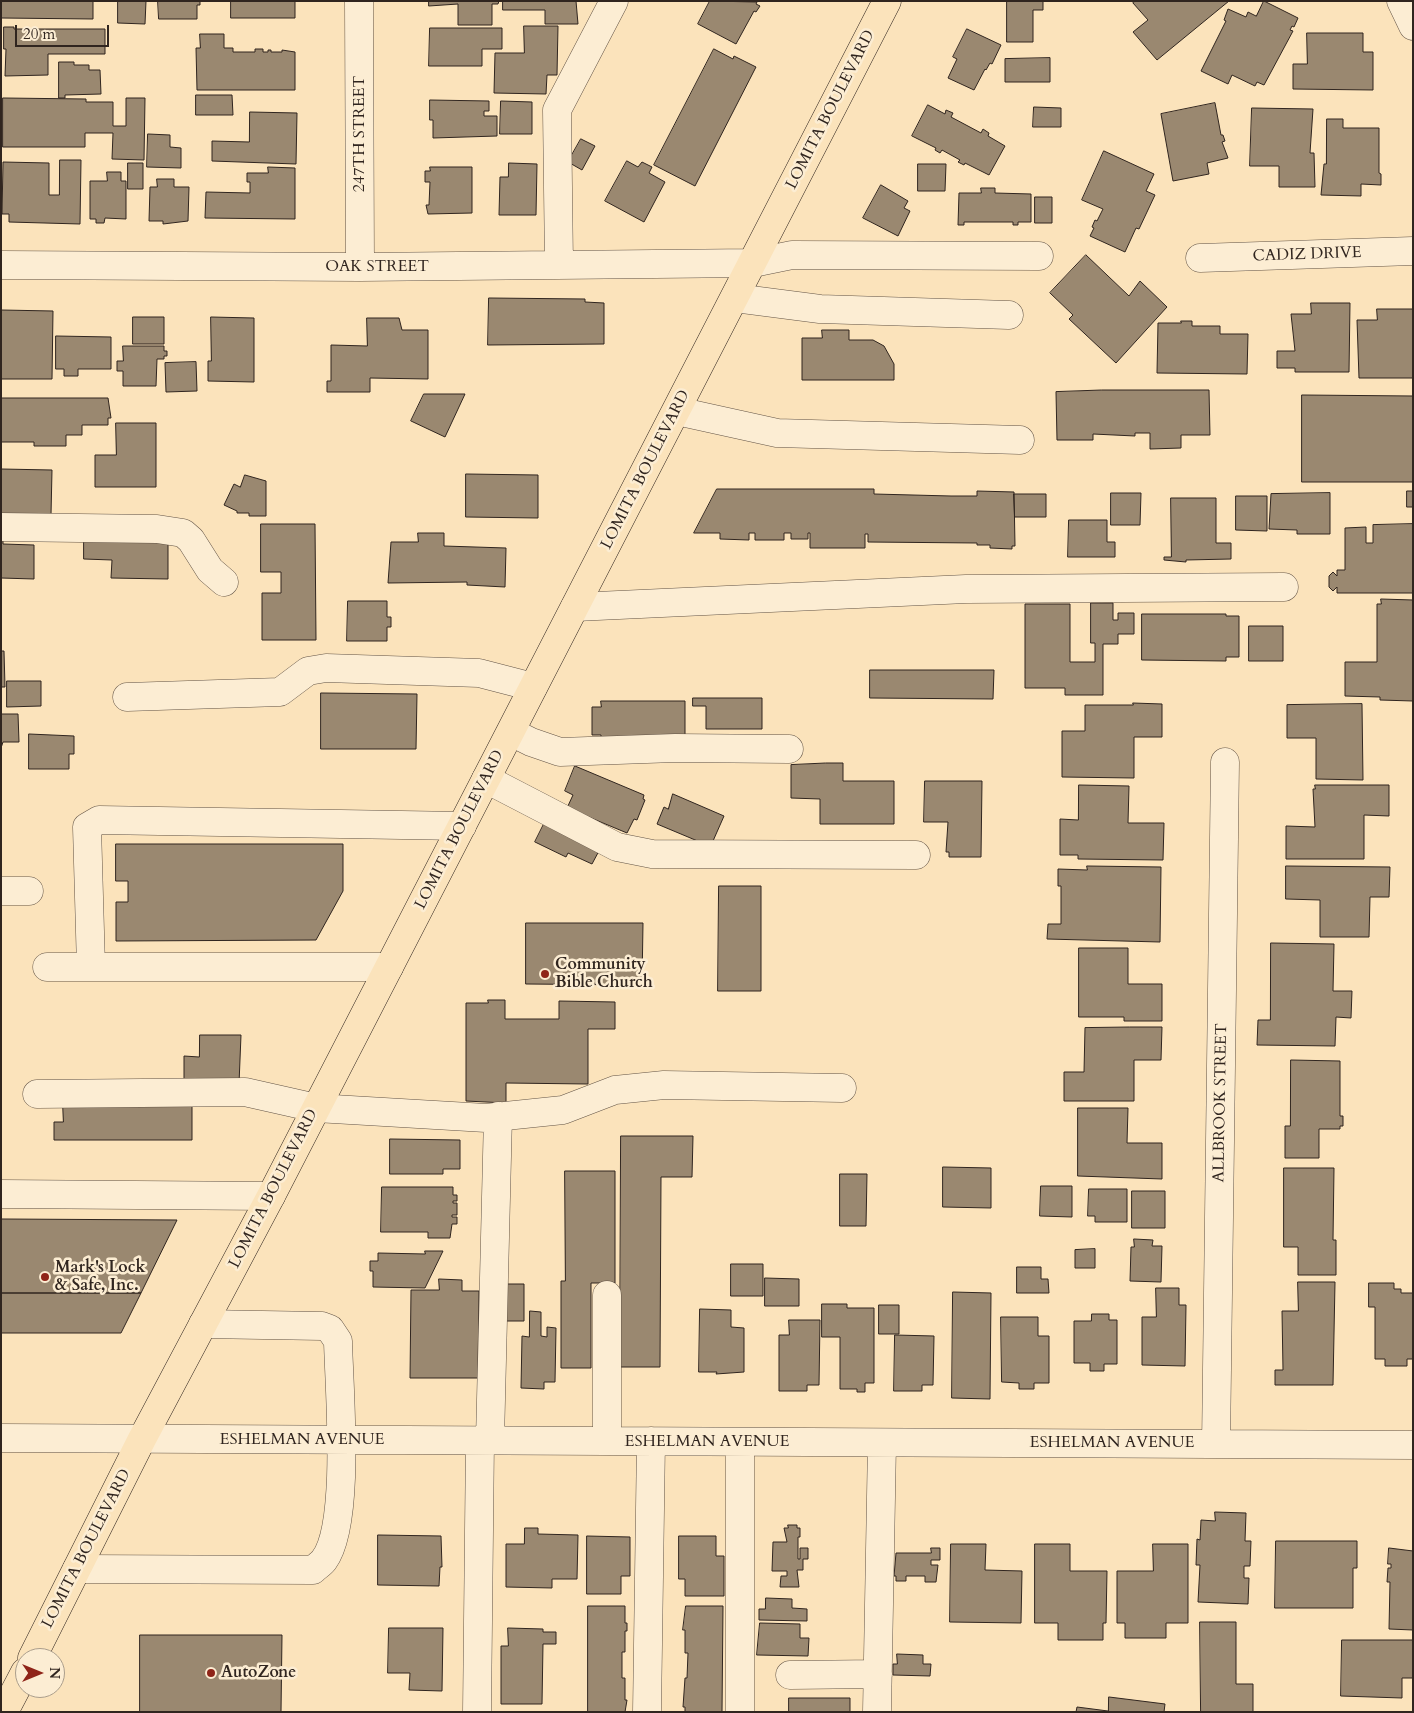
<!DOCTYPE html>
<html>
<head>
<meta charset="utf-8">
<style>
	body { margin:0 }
	#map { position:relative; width:1414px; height:1713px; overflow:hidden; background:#fbe3bb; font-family:Cardo,serif }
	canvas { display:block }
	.frame { position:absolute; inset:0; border:2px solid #30251f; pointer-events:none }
	.north { position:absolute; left:15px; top:1648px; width:50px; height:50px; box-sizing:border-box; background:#fcedd3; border:1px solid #aa9d8b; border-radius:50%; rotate:90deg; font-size:14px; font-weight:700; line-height:20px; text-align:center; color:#30251f }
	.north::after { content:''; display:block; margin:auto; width:18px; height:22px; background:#8f2418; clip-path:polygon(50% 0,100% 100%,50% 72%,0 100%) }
	.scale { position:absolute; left:15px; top:25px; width:94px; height:22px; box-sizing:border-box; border:2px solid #30251f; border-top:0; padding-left:6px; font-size:15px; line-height:18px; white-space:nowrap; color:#30251f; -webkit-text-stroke:4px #fcedd3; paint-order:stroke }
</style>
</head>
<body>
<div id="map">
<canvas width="1414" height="1713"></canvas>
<div class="frame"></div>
<div class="north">N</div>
<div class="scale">20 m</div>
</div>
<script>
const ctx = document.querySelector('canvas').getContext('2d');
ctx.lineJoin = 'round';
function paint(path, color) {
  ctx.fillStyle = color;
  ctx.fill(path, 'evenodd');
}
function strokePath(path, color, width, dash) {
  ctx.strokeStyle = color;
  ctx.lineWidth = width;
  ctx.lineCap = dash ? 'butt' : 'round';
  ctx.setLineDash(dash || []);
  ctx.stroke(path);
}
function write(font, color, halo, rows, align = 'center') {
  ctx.font = font + ' Cardo,serif';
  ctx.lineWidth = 5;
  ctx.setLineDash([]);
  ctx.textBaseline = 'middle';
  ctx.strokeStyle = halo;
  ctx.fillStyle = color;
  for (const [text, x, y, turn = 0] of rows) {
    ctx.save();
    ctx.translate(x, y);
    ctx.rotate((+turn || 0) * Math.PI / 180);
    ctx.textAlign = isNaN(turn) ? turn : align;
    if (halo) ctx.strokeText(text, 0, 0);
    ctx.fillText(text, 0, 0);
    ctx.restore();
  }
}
const building = new Path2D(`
	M1,1h92v18l-92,-1z
	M118,1h28l-1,23 -27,-1z
	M158,1h42v4h-3v14h-38z
	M231,1h64v17h-64z
	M429,1h70l-1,3h-6v21h-34v-21l-29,2z
	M503,1h73l2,23h-33v-14h-42z
	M710,1l47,1 -1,2 4,2 -4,6 -2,-1 -18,33 -38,-20z
	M1007,1h36v9h-10v32h-26z
	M1136,1h93l-72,59 -24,-28 15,-12 -15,-17z
	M1264,1l34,17 -4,9 -2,-1 -2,4 3,1 -29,54 -7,-3 -2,4 -23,-11 -4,9 -27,-13 25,-50 -2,-1 4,-11 18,8 2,-5 8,4z
	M524,26h34l-1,49h-10l-1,19 -52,-1 1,-40h29z
	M4,27h10v2h91v25h-57v21l-43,1 1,-27h-2z
	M430,28h72v21h-20v17h-53z
	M967,29l34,16 -9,19 -2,-1 -4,7 -1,-1 -11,21 -26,-12 9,-19 -4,-2z
	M1307,33h56v19h10v38l-80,-1v-25h14z
	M200,34h24v14h9v4h22v-3h8v3h5v-2h3v2h11v-2l13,2v38h-98l-1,-42h4z
	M714,49l19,10 1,-3 22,11 -61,119 -41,-21z
	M1050,58v24h-45v-23z
	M59,62h15v3h15v5h11l1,24 -36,1v3h-6z
	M196,95h36l1,20h-37z
	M3,98l83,1v3h27v24h13v-28h19l-1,62 -32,-1 1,-26h-28v14h-82z
	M430,100l59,1v10h-5v5h13v20l-64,2v-18h-3z
	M501,101l31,1v32h-32z
	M1215,103l6,32h2l2,6 -3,1 6,16 -21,5 2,11 -36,7 -12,-67z
	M928,105l17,9 1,-4 7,3 -2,4 30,16 2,-4 6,4 -1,3 17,10 -16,29 -24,-12 -1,2 -6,-3 2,-2 -18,-10 -2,3 -5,-3 1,-2 -24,-12z
	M1034,107l27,1v19h-28z
	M1252,108l61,1 -3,44h4l1,34h-36v-21h-29z
	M250,112l47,1 -1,51 -84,-3v-20l37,1z
	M1327,119h16v9h36v45l2,1v11l-20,-1v12l-40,-1 3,-31h2z
	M148,134l22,1v12l11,1v20l-34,-1z
	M581,139l14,7 -13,24 -14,-8z
	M1104,151l50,23 -8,17 9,4 -16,34 -3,-1 -11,24 -35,-16 4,-8 -2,-1 3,-7 2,1 6,-12 -21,-9z
	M60,160h21l-1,64 -71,-2v-8h-7l1,-52 46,1v32h10z
	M627,161l11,6 4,-5 10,5 -3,6 16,9 -21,40 -39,-21z
	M128,163h15v26h-15z
	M509,163l28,1 -1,51h-37l1,-38h8z
	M918,164h28l-1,27h-27z
	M268,167l27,1v51l-90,-1 1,-26 44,1v-11h-3v-9h21z
	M430,167h42v46l-44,1 -2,-9h3l1,-23h-5v-11h5z
	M107,172h14v9h5v38l-21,-1 -1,5h-8v-4h-6v-38h17z
	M157,179h17v8h15l-1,34 -25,3v-3h-14l1,-34h7z
	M881,185l27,16 -4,7 6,3 -12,25 -35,-18z
	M981,188h14v5l36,1v28h-13v3h-5v-3h-49v3h-6l1,-32h22z
	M1035,197h17v26h-17z
	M1086,255l43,41 11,-15 27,26 -51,56 -47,-44 4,-4 -23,-22z
	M489,298l96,1v3l19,1v41l-116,1z
	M1311,303h39l-1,69h-54v-4h-18v-17h18l-4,-37h20z
	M1377,309h36v69h-54l-2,-58h20z
	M1,310l52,1 -1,68h-51z
	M133,317h31v27h-31z
	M211,317l43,1v64l-46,-1v-20h3z
	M367,318h32l3,12h26v49l-58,-1v14h-43v-11h4v-36l36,1z
	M1181,321h11v5h28v8h28l-1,40 -90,-1 1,-50h23z
	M822,330h27v10h24l11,6 10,18v16h-92v-42h20z
	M56,336l55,1v32h-33v7h-14v-7h-8z
	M123,346h41v5h3v5h-3v3h-7l-1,27h-33v-15h-6v-10h6z
	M196,362l1,29 -31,1 -1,-29z
	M1102,390h107l1,45h-29v13l-31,1v-16h-15v3l-42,-2v6h-36l-1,-48z
	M424,394h41l-20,43 -34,-16z
	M1302,395l111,1v86h-111z
	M1,398h107l3,20h-3v7h-26v10h-16v11h-32v-4h-33z
	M116,423h40v64h-61v-32h21z
	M1,469l51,1 -1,45h-50z
	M466,474l72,1v43l-72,-1z
	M245,475l21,6v35h-17v-3h-12v-2l-13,-6 10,-21 6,3z
	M717,489h157v5l77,2h26v-5l37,1 1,54h-3v3l-22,-1v-3h-13v-2l-109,-1v-8h-3v14h-55v-15h-2v6h-17v-6h-7v7h-29v-7h-6v7l-29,-1v-6h-26z
	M1407,491h6v16h-6z
	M1111,493h30l-1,32h-29z
	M1330,493v41h-33v-4l-28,-1 2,-35z
	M1014,494h32v23h-31z
	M1236,496h31v35l-31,-1z
	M1171,498h45v45h15v16l-45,1v2l-22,-2v-3h7z
	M1069,520h38v22h8v15h-47z
	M261,524h54l1,116h-54v-47h19v-21h-20z
	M1413,524v69h-76v-6l-4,4 -4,-4v-11l4,-4 4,4v-6h8v-42l21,-1v16h7v-18z
	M418,533h26v13l62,2 -1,39 -38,-2v-3l-79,1 3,-41h27z
	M1,535h2v9l31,1v34l-33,-1z
	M84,538h84v41l-57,-1 1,-18 -28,-1z
	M1381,599l32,1v101l-33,-1v-3l-35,-1v-34h32v-58h4z
	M348,601h39v16h4v10h-4v14h-40z
	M1091,603h22v17h5v-7h16v21h-16v10h-15v51h-38v-7h-40v-84h45v58h25v-19h-4z
	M1142,614h84v2h13v41h-13v4l-84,-1z
	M1249,626h34v35h-34z
	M1,651h3l1,36h-4z
	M870,670h124l-1,29 -123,-1z
	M7,681h34v25l-34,1z
	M321,693l96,1 -1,55h-95z
	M693,698h69v31h-56v-23h-13z
	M601,701h84v41h-84v-7h-9v-28h9z
	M1133,703l29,1v33h-28v41l-72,-1v-46h23v-26h48z
	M1362,704l1,76 -47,-1v-41h-29v-33z
	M1,714h17l1,28h-16l-2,6z
	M29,734l45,2v18h-5v15h-40z
	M826,763h17v18h51v43h-74v-25l-29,-1v-33z
	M575,766l69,29 -1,4 2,1 -8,20 -3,-1 -7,14 -60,-25 6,-13 -8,-4z
	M925,781h57l-1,76h-32v-5h-3l2,-30h-24z
	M1079,785l50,1 -1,37h36l-1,37 -85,-1v-4h-18v-36l18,1z
	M1315,785h74v31l-25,-1v44h-78v-33l29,1 -2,-38h2z
	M673,794l51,22 -11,25 -13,1 -43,-18 7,-17 4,2z
	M545,822l55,27 -8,15 -24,-11 -2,4 -31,-15z
	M116,844h227v47l-27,49 -200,1v-39h12v-21h-12z
	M1087,866l74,1 -1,75 -113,-3 1,-15h13v-38h-3v-17l29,1z
	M1286,866l104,1 -1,30h-19l-1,40h-49v-37l-34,-1z
	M719,886h42v105h-43z
	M526,923h117l-1,62 -116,-1z
	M1271,943l63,1 -1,47h19l-1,27 -15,-1 -1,29 -78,-1 1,-25h12z
	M1079,948h49v36h34v37h-38v-4h-45z
	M488,1000h17v19h54v-18l56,1v27h-27v55l-82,-1v20l-40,-2v-98h22z
	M1130,1027h32l-1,33h-27v41h-70v-29h20l1,-44z
	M200,1035h41l-2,49 -55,-1v-27l15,1z
	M1291,1060l49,1v55h3v10h-3v3h-21v29h-34v-32h5z
	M63,1104l129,1v35h-138v-18h9z
	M1078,1108h50l-1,35h35v36l-84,-3z
	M621,1136h72l-1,41h-31l-1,190h-40z
	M390,1139l70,1v29h-17v5h-53z
	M943,1167l48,1v40l-48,-1z
	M1284,1168h50l-1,72h3v35h-38v-28h-14z
	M565,1171h50v112h-24v85h-30v-87h4z
	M840,1174h27l-1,52h-26z
	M1041,1186h31v31l-32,-1z
	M382,1187h71v8h4v6h-4v2h4v12h-5v2h5v7h-5l-2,14h-22v-6h-47z
	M1089,1189h38v33h-32v-6h-7z
	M1132,1191h33v37h-33z
	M1,1219l176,1 -36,73h-140z
	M1134,1239l19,1 -1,6h10l-1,36 -31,-1 1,-34h3z
	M1095,1249v19h-20v-18z
	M425,1251h18l-18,37 -52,-1v-16h-3v-10h8v-8l47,1z
	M731,1264h32v32h-32z
	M1017,1267h24v12h7l1,14h-32z
	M765,1278l34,1v27h-34z
	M439,1279l23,1v11h17l-1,87h-68l1,-88h28z
	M1298,1282h37l-2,103h-58v-15h8l-1,-59h16z
	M1369,1283h25v6h7v4h12v66h-6v7h-22v-7h-10v-52h-6z
	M504,1284h20v37h-18z
	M1156,1288h23v17h7l-1,61 -43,-1v-48h14z
	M953,1292l38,1 -1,106 -38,-1z
	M1,1293h140l-20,40h-120z
	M822,1304h25v4h27v75h-9v9h-8v-3h-17v-52h-18z
	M879,1305h20v29h-20z
	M700,1309l31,1v17l13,1v44l-28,2 1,-2h-18z
	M530,1311l11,1v24l6,1v-10l9,1 -1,54h-11v7l-23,-1 1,-52 7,1z
	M1092,1314h17v6h8v44h-13v7h-14v-8h-16v-42h17z
	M1001,1317h37v19h11v47h-15v6h-15v-6l-17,-1z
	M789,1320h31l-1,65h-12v6h-28v-56h10z
	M895,1335l39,1 -1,49h-11v6h-28z
	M1215,1512l31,1 -1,28h6l-1,25h-6v12h5l-1,26 -50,-2 2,-37h-4l1,-26 3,1 1,-20 14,1z
	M788,1525h9v3h3v9h-2v22h2v-11h8v11h-5v11h-6l2,17h-19l1,-11h6v-5h-15l1,-29h14l-3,-14h4z
	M525,1528h13v6l40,1 -1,44h-25v9l-46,-1v-43h18z
	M378,1535l63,1 1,31h-2l-1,19 -61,-1z
	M587,1536l43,1v39h-9v18h-34z
	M679,1536h37v20h8v40h-39v-17h-6z
	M1276,1541h81v27h-4v40h-78z
	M951,1544h35l-1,26 37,1 -1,52 -71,-1z
	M1035,1544h35v27h37l-1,52h-3v17h-45v-17h-23z
	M1153,1544h35v79h-22v15h-41v-15h-8v-52h36z
	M931,1548h9v12h-9v5h7l-2,17h-11v-6h-19v5h-10v-5h-2l2,-23h35z
	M1389,1548l24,3v79l-24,-1 1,-47h-3l1,-14h3v-4h-3z
	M766,1598l26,1v9l15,1v12l-48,-1v-11h6z
	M588,1606h37v17h2v8h-2v21h-3v26h3v22h2l-2,12h-37z
	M686,1606h37l-1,106h-37v-5h-2l2,-29h2l1,-25h-3v-23h-2z
	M1200,1622h36v62h17v28h-52z
	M760,1623l40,1v14h9l-1,18 -51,-1z
	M389,1628h54l-1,63 -33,-1 1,-17h-22z
	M508,1628l35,1v3h13v12h-13l-1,60h-41v-58h7z
	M140,1635h142l-1,77h-141z
	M1342,1640h71v38h-11v20l-61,-2z
	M897,1654l26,1v9h8l-1,12 -37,-1v-11h4z
	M1109,1697l56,7 -1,8h-88l1,-5 31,4z
	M789,1698h61v14h-61z`);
const minor = new Path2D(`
	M359,1l1,266
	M1401,1l12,25
	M1200,258l213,-7
	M1,265l359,2 393,-4 39,-8 247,1
	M559,265l-2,-155 57,-109
	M735,298l85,11 189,6
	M677,411l100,22 243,7
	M1,527l156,2 26,4 8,7 19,30 14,12
	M575,607l391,-18 318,-2
	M127,697l153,-5 28,-21 18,-3 153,5 54,14
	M511,732l20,10 29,10 115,-4 114,1
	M486,779l131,68 35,7 264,1
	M1,891h28
	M47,967h342
	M91,967l-4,-140 12,-7 363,6
	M37,1094l208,-2 71,16 170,10 77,-8 52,-20 49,-5 178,3
	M1,1194l270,2
	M607,1295v146
	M1,1438l1412,7
	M490,1440l8,-324
	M740,1442v270
	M1216,1444l9,-682
	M77,1569l236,1c3,-3 8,-6 11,-10 27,-36 15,-172 14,-219l-8,-12 -8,-3 -119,-2
	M790,1675l88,-1
	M477,1712l3,-272
	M647,1712l4,-271
	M877,1712l5,-269`);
const major = new Path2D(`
	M32,1658l110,-219 129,-243 616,-1195
	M4,1712l21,-40`);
const markers = [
	[545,974,5,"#8f2418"],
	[45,1277,5,"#8f2418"],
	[211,1673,5,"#8f2418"]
];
const streetNames = [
	["LOMITA BOULEVARD",831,110,-63],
	["247TH STREET",360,134,-90],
	["CADIZ DRIVE",1307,255,-2],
	["OAK STREET",377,267],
	["LOMITA BOULEVARD",646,470,-63],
	["LOMITA BOULEVARD",460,830,-63],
	["ALLBROOK STREET",1221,1103,-89],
	["LOMITA BOULEVARD",274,1189,-63],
	["ESHELMAN AVENUE",302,1440],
	["ESHELMAN AVENUE",707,1442],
	["ESHELMAN AVENUE",1112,1443],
	["LOMITA BOULEVARD",87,1549,-63]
];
const poiNames = [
	["Community",555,965],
	["Bible Church",555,983],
	["Mark's Lock",55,1268],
	["& Safe, Inc.",55,1286],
	["AutoZone",221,1673]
];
paint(building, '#9a8870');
strokePath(building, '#30251f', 1);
strokePath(minor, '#635446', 29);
strokePath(major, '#30251f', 29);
strokePath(minor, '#fcedd3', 28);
strokePath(major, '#fbe3bb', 28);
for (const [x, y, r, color] of markers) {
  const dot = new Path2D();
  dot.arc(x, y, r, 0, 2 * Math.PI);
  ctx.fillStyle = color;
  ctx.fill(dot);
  strokePath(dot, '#fcedd3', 2);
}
write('16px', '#30251f', '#fcedd3', streetNames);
write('bold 16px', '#30251f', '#fcedd3', poiNames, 'left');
</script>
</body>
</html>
